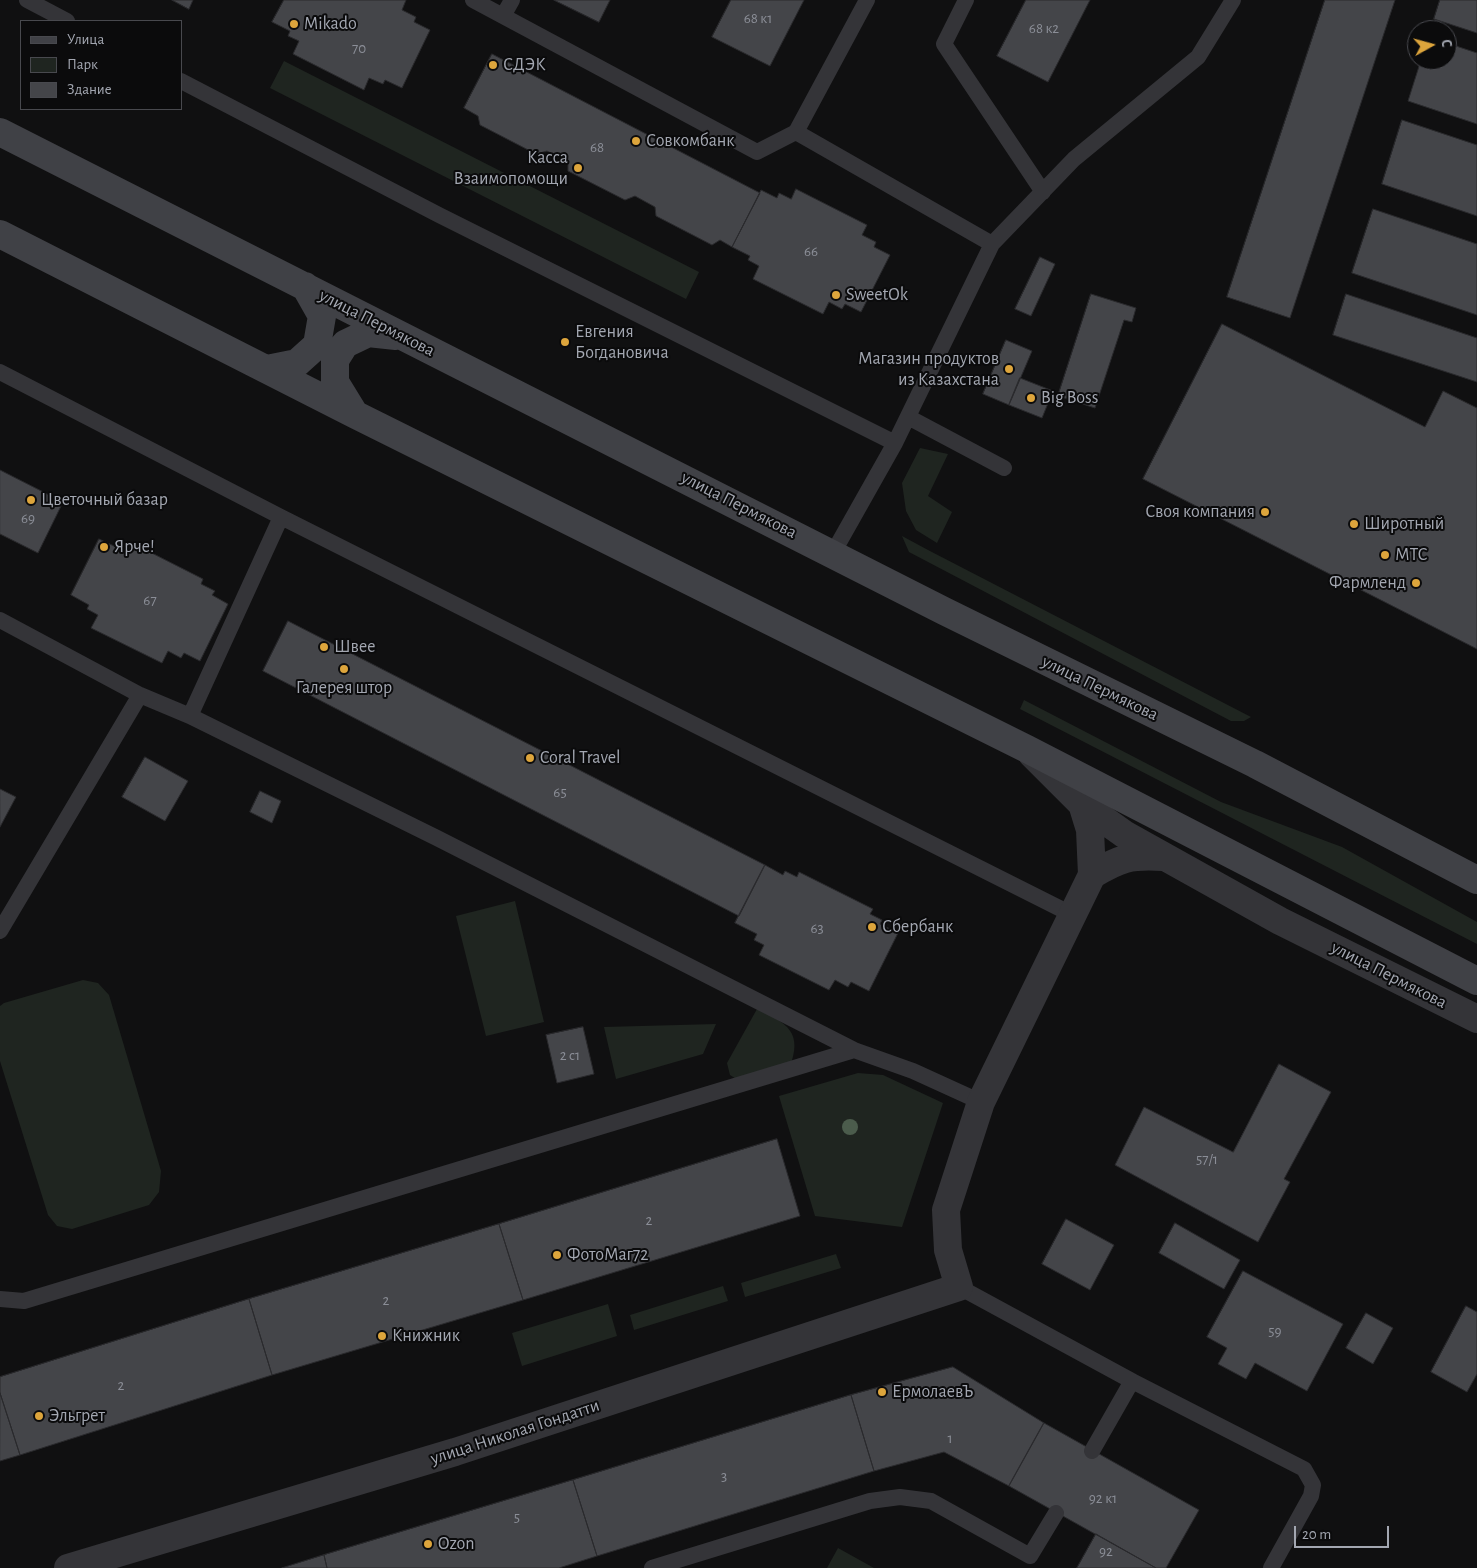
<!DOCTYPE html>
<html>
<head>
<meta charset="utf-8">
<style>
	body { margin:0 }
	#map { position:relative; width:1477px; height:1568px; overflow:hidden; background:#101011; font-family:"Alegreya Sans",sans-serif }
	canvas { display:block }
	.legend { position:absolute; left:20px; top:20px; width:162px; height:90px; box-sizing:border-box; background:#0b0b0c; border:1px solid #48494e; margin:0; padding:6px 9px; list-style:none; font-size:15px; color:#a3a7b1 }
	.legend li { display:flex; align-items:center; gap:10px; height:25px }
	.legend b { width:25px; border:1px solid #48494e }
	.north { position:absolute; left:1407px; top:20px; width:50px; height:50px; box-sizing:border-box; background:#0b0b0c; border:1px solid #48494e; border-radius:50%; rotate:83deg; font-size:14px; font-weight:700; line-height:20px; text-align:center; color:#a3a7b1 }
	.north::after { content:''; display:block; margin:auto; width:18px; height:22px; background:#dda53c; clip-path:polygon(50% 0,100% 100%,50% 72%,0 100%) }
	.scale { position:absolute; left:1294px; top:1526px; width:95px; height:22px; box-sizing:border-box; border:2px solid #a3a7b1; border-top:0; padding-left:6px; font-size:15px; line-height:18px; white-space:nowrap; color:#a3a7b1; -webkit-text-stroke:4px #0b0b0c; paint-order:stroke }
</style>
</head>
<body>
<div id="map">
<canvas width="1477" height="1568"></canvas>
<ul class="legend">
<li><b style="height:6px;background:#404146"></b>Улица</li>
<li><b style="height:14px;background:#1f2520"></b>Парк</li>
<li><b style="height:14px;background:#444549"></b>Здание</li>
</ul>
<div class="north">С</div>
<div class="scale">20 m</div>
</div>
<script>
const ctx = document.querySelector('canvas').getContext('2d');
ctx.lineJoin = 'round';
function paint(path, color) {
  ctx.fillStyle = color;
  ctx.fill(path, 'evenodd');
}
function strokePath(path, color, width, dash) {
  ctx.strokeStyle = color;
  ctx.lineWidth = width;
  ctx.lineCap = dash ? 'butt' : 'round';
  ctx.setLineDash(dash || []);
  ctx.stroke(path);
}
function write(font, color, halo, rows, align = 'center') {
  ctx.font = font + ' "Alegreya Sans",sans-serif';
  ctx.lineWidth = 4;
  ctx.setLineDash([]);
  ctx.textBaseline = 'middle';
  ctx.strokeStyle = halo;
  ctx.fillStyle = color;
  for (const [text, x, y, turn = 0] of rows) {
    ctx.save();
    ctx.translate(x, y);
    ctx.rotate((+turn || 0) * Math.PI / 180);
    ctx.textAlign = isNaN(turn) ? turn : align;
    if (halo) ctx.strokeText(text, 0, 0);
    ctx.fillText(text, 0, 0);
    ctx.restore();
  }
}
const green = new Path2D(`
	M284,61l415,211 -13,27 -416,-211z
	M920,448l28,6 -20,42 24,16 -15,31 -21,-13 -10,-19 -4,-28z
	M902,536l26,14 323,167 -7,4h-13l-322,-169z
	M1024,700l197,102 121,45 135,75v22l-457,-235z
	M515,901l29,121 -58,14 -30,-120z
	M83,980l15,3 11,12 52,176 -2,21 -10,13 -77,24 -15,-3 -9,-11 -48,-154v-55l4,-3z
	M757,1009c30,14 47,23 32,60l-45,15 -14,-9 -3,-12z
	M716,1024l-13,30 -87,25 -12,-52z
	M858,1073l25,2 60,28 -41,124 -87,-11 -36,-120z
	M836,1254l5,14 -96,29 -4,-14z
	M723,1286l5,15 -94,29 -4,-15z
	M608,1304l9,32 -95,30 -10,-33z
	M838,1548l36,20h-47z`);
const building = new Path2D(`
	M172,0h21l-4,9z
	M284,0h122l-4,10 14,7 -2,5 16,8 -28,58 -17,-8 -2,4 -14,-6 -5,12 -71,-36 6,-13 -11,-5 2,-5 -18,-9z
	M554,0h56l-11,22z
	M731,0h73l-34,66 -58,-29z
	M1026,0h64l-42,82 -51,-26z
	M1325,0h70l-105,318 -63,-21z
	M1440,0h37v33l-43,-14z
	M1447,43l30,10v71l-69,-23 13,-41h26z
	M492,54l268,139 -28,54 -12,-7 -8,5 -56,-29 -1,-9 -20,-11 -10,4 -57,-29v-9l-21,-11 -11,3 -56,-29 -2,-9 -14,-8z
	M1402,120l75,25v71l-95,-32z
	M796,189l71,36 -5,10 14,7 -2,5 16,8 -29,57 -16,-8 -3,5 -13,-7 -6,12 -70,-35 6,-13 -11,-6 2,-4 -18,-9 29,-57 16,8 2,-5 12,6z
	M1373,209l104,35v71l-125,-42z
	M1040,257l15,7 -24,52 -16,-7z
	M1091,294l45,14 -4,14 -8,-2 -29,88 -37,-12z
	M1346,294l131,44v44l-144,-47z
	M1222,324l203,103 18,-36 34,17v241l-334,-170z
	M1006,340l26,11 -23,54 -26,-11z
	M1020,378l33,13 -11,27 -33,-13z
	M0,470l63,32 -25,51 -38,-19z
	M99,539l17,8 2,-5 11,6 3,-5 71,36 -2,5 14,7 -3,4 16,9 -28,57 -16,-8 -3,5 -13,-7 -6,12 -71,-35 7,-13 -11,-6 2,-4 -18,-10z
	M288,621l477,244 -26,51 -476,-245z
	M145,757l43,24 -23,40 -43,-24z
	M0,789l16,8 -16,30z
	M260,791l21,10 -9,22 -22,-11z
	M765,865l18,10 2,-4 12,6 2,-5 74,37 -3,5 12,6 -2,4 18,9 -29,58 -18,-9 -3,5 -13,-7 -6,10 -70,-35 5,-10 -10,-5 3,-6 -22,-11z
	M583,1027l11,47 -37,9 -11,-48z
	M1279,1064l52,28 -47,87 6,3 -32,60 -143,-77 29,-58 89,45z
	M777,1139l23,77 -277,84 -24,-76z
	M1066,1219l48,26 -24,45 -48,-26z
	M1175,1223l65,37 -16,29 -65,-36z
	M499,1224l24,76 -251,75 -23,-76z
	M1243,1271l100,53 -36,67 -52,-28 -9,16 -28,-15 9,-16 -20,-11z
	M249,1299l23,76 -252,80 -20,-62v-16z
	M1466,1306l11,6v62l-10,18 -36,-20z
	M1366,1313l27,15 -20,36 -27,-16z
	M953,1367l91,56 -35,63 -65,-34 -70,19 -23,-76z
	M0,1393l20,62 -20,6z
	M851,1395l23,76 -277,85 -24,-76z
	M1044,1423l155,87 -33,58h-10l-147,-82z
	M573,1480l24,76 -38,12h-232l-3,-13z
	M1096,1534l60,34h-79z
	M324,1555l3,13h-45z`);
const lane = new Path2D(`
	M27,0l40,21
	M473,0l284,152 39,-20 196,112
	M966,0l-22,44 99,148
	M503,16l9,-16
	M181,81l258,134 456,228
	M796,132l71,-132
	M0,372l281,145 792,398
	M908,417l96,51
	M833,553l62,-110 97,-199 82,-85 124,-102 35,-57
	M0,620l140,75 -140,236
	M140,695l50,21 247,122 417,212 59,21 68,31
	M190,716l91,-199
	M959,1287l173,94 172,88 9,16 -2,11 -40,72
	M0,1299l24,2 830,-251
	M1092,1451l40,-70
	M652,1568l218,-67 30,-4 31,4 99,55 26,-43`);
const street = new Path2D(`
	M1032,754l50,50 42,30 156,87 197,98
	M1092,875c28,-17 38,-20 71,-18
	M68,1568l387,-116 504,-165 -11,-37 -2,-40 35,-108 111,-227 -2,-45 -8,-26`);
const secondary = new Path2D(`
	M0,132l944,479 311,153 222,116
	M0,234l356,181 671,334 450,232
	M267,369l30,-6 20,-18 5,-29 -17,-30
	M354,413l-19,-31v-22l10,-16 23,-11 28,3`);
const trees = [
	[850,1127]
];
const markers = [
	[294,24,5,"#dda53c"],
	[493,65,5,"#dda53c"],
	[636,141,5,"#dda53c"],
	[578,168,5,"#dda53c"],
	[836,295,5,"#dda53c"],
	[565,342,5,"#dda53c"],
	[1009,369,5,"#dda53c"],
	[1031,398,5,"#dda53c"],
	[31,500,5,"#dda53c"],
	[1265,512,5,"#dda53c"],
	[1354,524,5,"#dda53c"],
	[104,547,5,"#dda53c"],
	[1385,555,5,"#dda53c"],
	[1416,583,5,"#dda53c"],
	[324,647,5,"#dda53c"],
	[344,669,5,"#dda53c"],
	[530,758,5,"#dda53c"],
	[872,927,5,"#dda53c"],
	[557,1255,5,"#dda53c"],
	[382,1336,5,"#dda53c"],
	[882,1392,5,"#dda53c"],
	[39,1416,5,"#dda53c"],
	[428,1544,5,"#dda53c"]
];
const numberNames = [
	["68 к1",758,18],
	["68 к2",1044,28],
	["70",359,48],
	["68",597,147],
	["66",811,251],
	["69",28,518],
	["67",150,600],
	["65",560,792],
	["63",817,928],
	["2 с1",570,1055],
	["57/1",1207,1159],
	["2",649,1220],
	["2",386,1300],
	["59",1275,1331],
	["2",121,1385],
	["1",950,1438],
	["3",724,1476],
	["92 к1",1103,1498],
	["5",517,1517],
	["92",1106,1551]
];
const poiNames = [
	["Mikado",304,24],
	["СДЭК",503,65],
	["Совкомбанк",646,141],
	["Касса",568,158,"right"],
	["Взаимопомощи",568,179,"right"],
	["SweetOk",846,295],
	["Евгения",575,332],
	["Богдановича",575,353],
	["Магазин продуктов",999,359,"right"],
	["из Казахстана",999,380,"right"],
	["Big Boss",1041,398],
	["Цветочный базар",41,500],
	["Своя компания",1255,512,"right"],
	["Широтный",1364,524],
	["Ярче!",114,547],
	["МТС",1395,555],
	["Фармленд",1406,583,"right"],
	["Швее",334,647],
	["Галерея штор",344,688,"center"],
	["Coral Travel",540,758],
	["Сбербанк",882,927],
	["ФотоМаг72",567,1255],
	["Книжник",392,1336],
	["ЕрмолаевЪ",892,1392],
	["Эльгрет",49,1416],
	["Ozon",438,1544]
];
const streetNames = [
	["улица Пермякова",377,323,27],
	["улица Пермякова",739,505,27],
	["улица Пермякова",1100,688,26],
	["улица Пермякова",1389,975,27],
	["улица Николая Гондатти",515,1432,-18]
];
paint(green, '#1f2520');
paint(building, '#444549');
strokePath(building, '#2a2a2d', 1);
strokePath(lane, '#343438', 16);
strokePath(street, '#343438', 28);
strokePath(secondary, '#404146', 28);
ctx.fillStyle = '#4b5c4c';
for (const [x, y] of trees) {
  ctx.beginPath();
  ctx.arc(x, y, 8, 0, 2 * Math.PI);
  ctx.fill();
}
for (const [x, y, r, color] of markers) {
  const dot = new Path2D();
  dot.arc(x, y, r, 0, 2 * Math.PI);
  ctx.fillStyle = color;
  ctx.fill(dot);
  strokePath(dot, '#0b0b0c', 2);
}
write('15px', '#8b8e97', null, numberNames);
write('18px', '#a3a7b1', '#0b0b0c', poiNames, 'left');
write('18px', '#a3a7b1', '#0b0b0c', streetNames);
</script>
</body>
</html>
